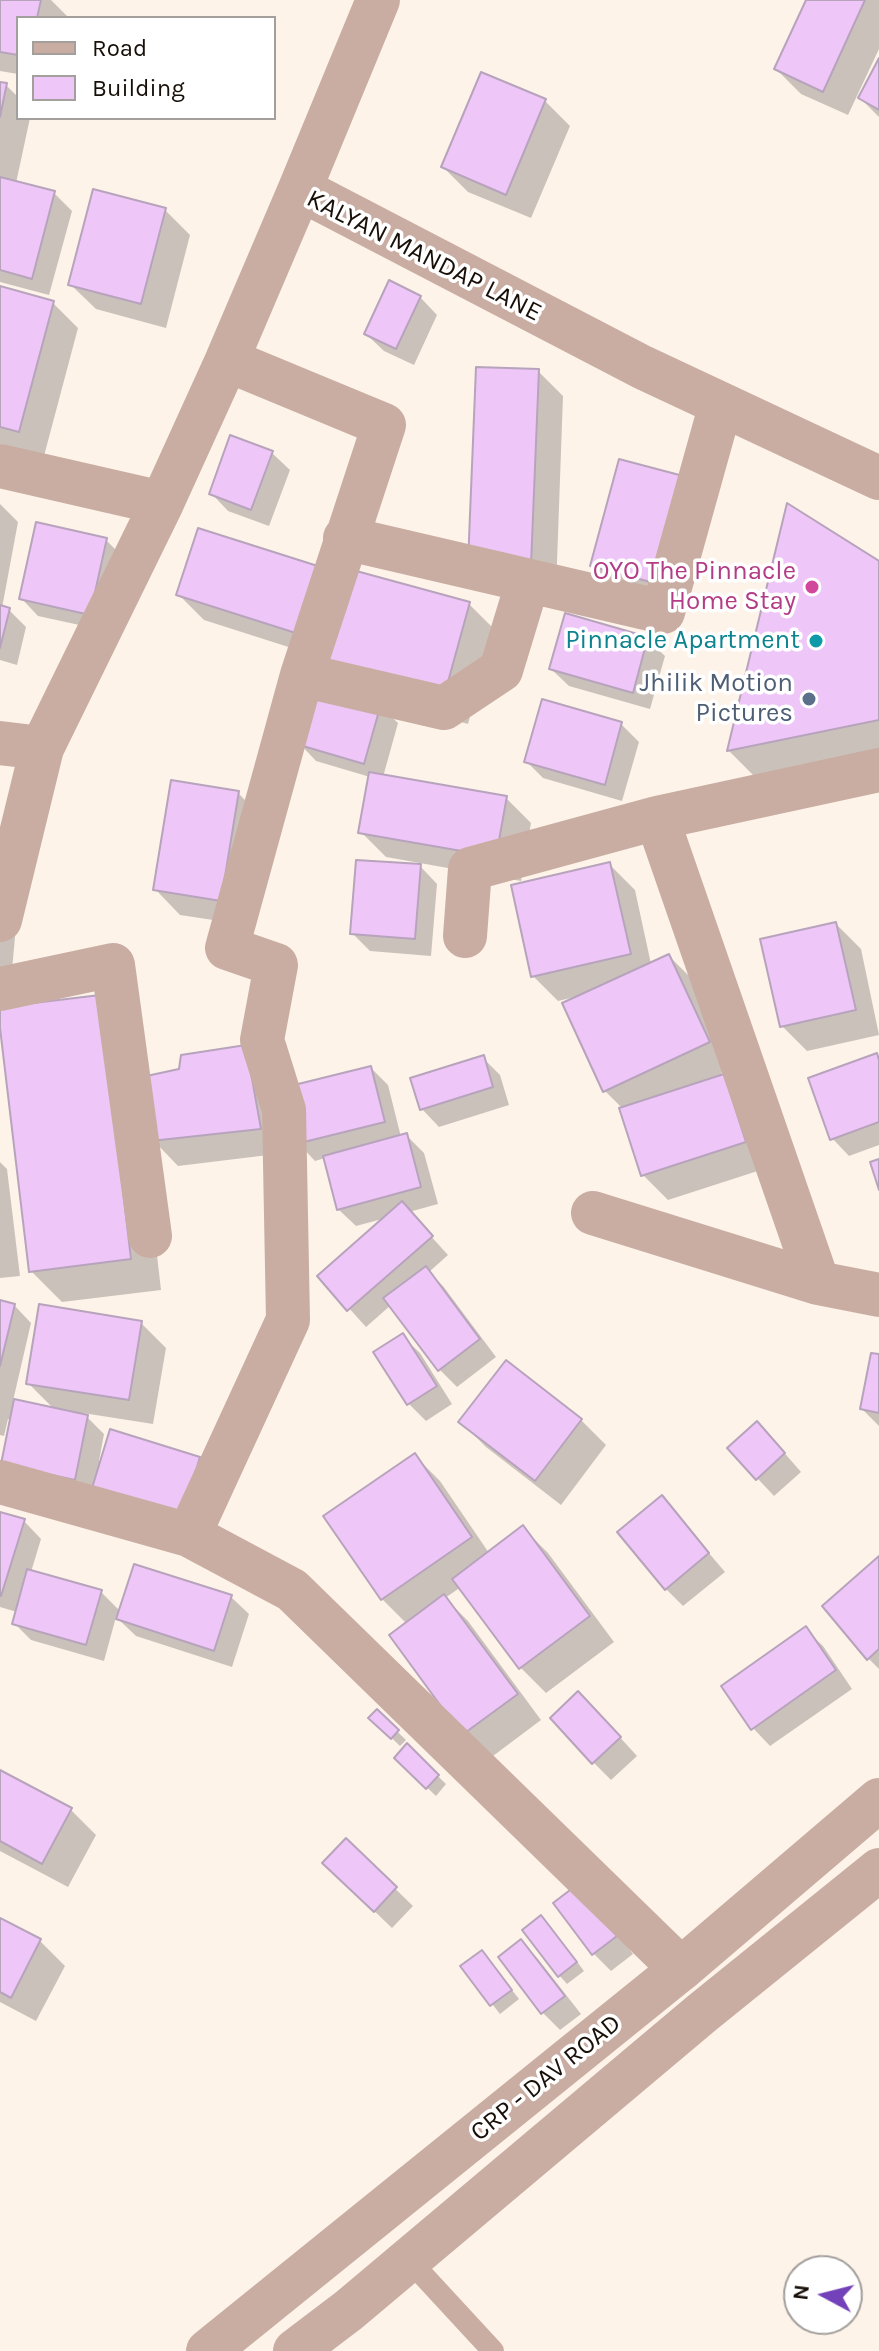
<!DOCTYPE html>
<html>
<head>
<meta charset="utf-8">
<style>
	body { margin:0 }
	#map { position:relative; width:879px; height:2351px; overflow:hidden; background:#fdf3e9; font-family:Karla,sans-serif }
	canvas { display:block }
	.legend { position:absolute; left:16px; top:16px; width:260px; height:104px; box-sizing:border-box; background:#fff; border:2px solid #a39f9c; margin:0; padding:10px 14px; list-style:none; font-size:24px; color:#181008 }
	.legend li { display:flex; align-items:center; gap:16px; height:40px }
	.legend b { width:40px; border:2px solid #a39f9c }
	.north { position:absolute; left:783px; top:2255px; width:80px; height:80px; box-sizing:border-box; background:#fff; border:2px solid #a39f9c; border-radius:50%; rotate:277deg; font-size:22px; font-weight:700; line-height:32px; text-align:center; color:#181008 }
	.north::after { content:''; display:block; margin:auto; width:28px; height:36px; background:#7342ba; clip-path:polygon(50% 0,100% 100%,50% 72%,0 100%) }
</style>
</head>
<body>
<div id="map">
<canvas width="879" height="2351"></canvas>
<ul class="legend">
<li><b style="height:10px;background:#c9ada2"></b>Road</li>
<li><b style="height:22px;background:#eec6f7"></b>Building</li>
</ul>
<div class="north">N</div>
</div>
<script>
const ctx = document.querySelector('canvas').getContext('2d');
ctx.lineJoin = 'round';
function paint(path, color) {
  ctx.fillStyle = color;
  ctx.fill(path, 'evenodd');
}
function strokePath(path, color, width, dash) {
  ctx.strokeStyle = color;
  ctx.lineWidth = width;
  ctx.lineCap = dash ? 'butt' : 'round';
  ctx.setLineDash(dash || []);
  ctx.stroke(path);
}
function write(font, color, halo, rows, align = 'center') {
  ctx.font = font + ' Karla,sans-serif';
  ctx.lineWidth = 7;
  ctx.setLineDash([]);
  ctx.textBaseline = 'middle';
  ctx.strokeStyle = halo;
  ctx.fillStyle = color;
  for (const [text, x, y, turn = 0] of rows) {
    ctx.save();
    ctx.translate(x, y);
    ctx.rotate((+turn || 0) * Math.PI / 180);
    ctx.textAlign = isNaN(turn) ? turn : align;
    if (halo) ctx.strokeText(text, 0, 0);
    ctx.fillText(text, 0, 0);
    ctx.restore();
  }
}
const shadow = new Path2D(`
	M0,0h51l16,16 -1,2h-48v56l-18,-3z
	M808,0h71v49l-31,66 -47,-21 -25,-25z
	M879,62v55l-19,-19z
	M0,84l6,1 12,12v21h12l-14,65 38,10 18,18 -23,84 -49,-13z
	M545,101l25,25 -39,92 -63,-26 -25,-25z
	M165,210l25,25 -24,93 -70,-19 -26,-25z
	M0,288l53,15 25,25 -34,128 -44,-12z
	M420,297l17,18 -23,50 -30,-14 -18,-17z
	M538,371l25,25 -7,194 -61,-2z
	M272,453l18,17 -21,56 -41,-15 -17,-18z
	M686,479l-3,129 -65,-17 -25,-25z
	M0,504l18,18 -16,86 7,2 17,17 -9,38 -17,-5z
	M788,506l91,57v194l-119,25 -31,-31z
	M106,540l17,17 -16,74 -69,-15 -17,-18z
	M323,570l146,34 25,25 -26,95 -119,-33 -23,-32 -122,-39 -26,-26z
	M647,639l18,17 -15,53 -81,-23 -18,-17z
	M543,701l78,23 18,18 -17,59 -79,-23 -17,-17z
	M380,706l18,17 -15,54 123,21 25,25 -10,58 -135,-24 -25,-25 9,-55 -54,-16 -17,-18z
	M238,793l25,25 -17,107 -66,-10 -25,-26z
	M610,865l25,25 16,74 18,-8 25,25 40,86 -13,6 28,28 21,66 -102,33 -25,-25 -20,-66 -18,-18 -26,-95 -21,5 -25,-25z
	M420,866l17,18 -6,72 -61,-5 -17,-17z
	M0,885l18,19 -8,88 -10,-1z
	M836,924l25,25 18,86 -72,16 -25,-25z
	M131,1028l30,262 -99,12 -31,-31z
	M876,1055l3,3v87l-30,11 -17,-18z
	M483,1058l17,17 9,30 -70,22 -17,-18z
	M371,1068l17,17 13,52 5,-2 18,18 14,51 -29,8 39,43 -19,17 14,14 53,71 -39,30 -18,-18 -48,-64 -25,22 -46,-51 66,-58 -30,8 -18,-17 -13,-51 -10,3 -17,-18z
	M270,1072l15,81 -107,13 -25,-26z
	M0,1162l7,7 13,107 -20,2z
	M0,1302l14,3 17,18 -18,78 42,9 -27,-27 113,-60 25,25 -13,76 -70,-11 21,21 -5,27 100,-2 17,17 -17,56 -178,-51 -9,-61 -4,-1 -4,17 -4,-1z
	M402,1336l18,17 32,51 -26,17 -17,-17z
	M879,1356v70l-17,-17z
	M506,1362l75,58 25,25 -45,60 -75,-58 -25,-25z
	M774,1441l27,31 -27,24 -44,-47z
	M415,1456l25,25 49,72 34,-25 25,25 66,89 -68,51 -25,-25 -60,-81 -16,11 23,23 73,99 -52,39 -25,-25 -57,-110 -25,-25z
	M662,1498l63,74 -42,34 -17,-17z
	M0,1514l24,7 17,18 -10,33 70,20 19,19 111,-14 18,17 -17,53 -96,-31 -20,-19 -12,44 -73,-21 -17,-17 3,-11 -17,-5z
	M879,1558v111l-11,-11z
	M805,1629l18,17 29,43 -82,57 -17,-18z
	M596,1711l41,45 -26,24 -18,-18z
	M377,1712l29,28 -6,6 -29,-28z
	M407,1746l39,38 -10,12 -40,-38z
	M0,1772l71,38 25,25 -28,52 -68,-36z
	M346,1841l67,65 -21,22 -50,-48z
	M595,1904l38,50 -22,17 -17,-17z
	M0,1920l40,21 25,25 -29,55 -36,-19z
	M550,1926l34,45 -17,13 -8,-9z
	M521,1942l17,17 43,55 -21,16 -17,-17z
	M482,1952l37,47 -19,15 -37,-47z`);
const building = new Path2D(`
	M0,0h41l-4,18h-19v37l-18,-3z
	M806,0h59l-42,92 -49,-23z
	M879,58v52l-21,-12z
	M481,72l65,27 -40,96 -65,-28z
	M0,82l7,1 -7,34z
	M0,177l55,14 -23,88 -32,-9z
	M93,189l73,19 -25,96 -73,-19z
	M389,280l32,16 -25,53 -32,-15z
	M0,286l54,15 -35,131 -19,-5z
	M476,367l63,2 -8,197 -63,-2z
	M230,435l43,16 -22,59 -42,-16z
	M619,459l68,18 -29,107 -68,-18z
	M787,503l92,58v159l-152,31z
	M36,522l71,16 -17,77 -71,-16z
	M198,528l126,40 -22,67 -126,-40z
	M349,569l121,33 -27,98 -121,-34z
	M0,605l10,3 -10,40z
	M565,613l83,24 -15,56 -84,-24z
	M313,684l68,20 -17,60 -68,-20z
	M542,699l80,23 -17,63 -81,-23z
	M369,772l138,24 -11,61 -138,-24z
	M171,780l68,11 -18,110 -68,-11z
	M356,860l65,4 -6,75 -65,-5z
	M610,862l21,92 -100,23 -20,-92z
	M836,922l20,88 -76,17 -20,-88z
	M669,954l41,88 -107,50 -41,-89z
	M100,995l31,264 -102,13 -29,-244v-21z
	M246,1045l15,84 -110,12 -14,-63 42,-9 2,-14z
	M877,1053l2,7v62l-49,18 -22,-62z
	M484,1055l9,32 -73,23 -10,-32z
	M371,1066l14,56 -89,22 -14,-56z
	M724,1074l22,68 -105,34 -22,-68z
	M407,1133l14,54 -84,23 -14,-54z
	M879,1159v31l-9,-28z
	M402,1201l31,35 -86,75 -30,-35z
	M426,1266l54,73 -42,32 -55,-73z
	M0,1300l15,4 -15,62z
	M39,1304l103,17 -13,79 -103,-16z
	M403,1333l34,53 -30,19 -34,-53z
	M871,1353l8,1v59l-19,-4z
	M506,1360l76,59 -47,62 -77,-59z
	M14,1399l74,16 -13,65 -74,-16z
	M757,1421l28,32 -29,27 -29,-32z
	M110,1429l90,28 -18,59 -90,-28z
	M415,1453l57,84 -91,63 -58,-84z
	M662,1495l47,58 -44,37 -48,-58z
	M0,1512l25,7 -24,77h-1z
	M523,1525l67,91 -71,53 -67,-90z
	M879,1556v93l-12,11 -45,-54z
	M134,1564l98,31 -18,56 -98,-32z
	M27,1569l75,21 -16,55 -74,-21z
	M444,1594l74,100 -56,41 -73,-100z
	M806,1626l30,44 -85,60 -30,-44z
	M578,1691l43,46 -29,27 -42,-46z
	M377,1709l22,21 -8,9 -23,-21z
	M407,1743l32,32 -13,14 -32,-31z
	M0,1770l72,38 -30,56 -42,-23z
	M346,1838l51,49 -23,25 -52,-49z
	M578,1884l39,52 -25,19 -39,-52z
	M541,1915l36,47 -19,15 -36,-47z
	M0,1918l41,21 -30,59 -11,-6z
	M521,1939l44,57 -24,18 -43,-57z
	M482,1950l30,40 -22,16 -30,-40z`);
const service = new Path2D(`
	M409,2260l84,91`);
const minor = new Path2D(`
	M300,189l78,-189
	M0,466l162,37
	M345,538l318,74 58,-208
	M302,675l142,33 57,-38 27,-89
	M0,743l42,5 120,-245 65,-143 73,-171 342,178 237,111
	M657,818l161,465
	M0,920l42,-172
	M465,936l5,-67 187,-51 222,-48
	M0,989l113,-24 37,271
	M593,1213l225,70 61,12
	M0,1482l189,53 103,55 389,379
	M189,1535l99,-215 -4,-210 -22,-70 14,-75 -49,-17 75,-273 82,-250 -157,-65`);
const tertiary = new Path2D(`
	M208,2351l473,-382 198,-169
	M295,2351l54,-41 353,-297 177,-143`);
const markers = [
	[812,587,8,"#d1479c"],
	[816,641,8,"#0f9aa8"],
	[809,699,8,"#5c6f8a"]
];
const streetNames = [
	["KALYAN MANDAP LANE",424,256,27],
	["CRP - DAV ROAD",546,2078,-39]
];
const hotelNames = [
	["OYO The Pinnacle",796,572],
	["Home Stay",796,602]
];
const cultureNames = [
	["Pinnacle Apartment",800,641]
];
const serviceNames = [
	["Jhilik Motion",793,684],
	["Pictures",793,714]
];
paint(shadow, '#0003');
paint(building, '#eec6f7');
strokePath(building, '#b7a3bc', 2);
strokePath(service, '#c9ada2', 22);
strokePath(minor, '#c9ada2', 44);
strokePath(tertiary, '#c9ada2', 44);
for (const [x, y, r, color] of markers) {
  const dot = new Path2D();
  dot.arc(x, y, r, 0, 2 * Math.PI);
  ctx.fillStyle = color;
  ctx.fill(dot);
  strokePath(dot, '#fff', 3);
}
write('26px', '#181008', '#fff', streetNames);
write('26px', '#b23c85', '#fff', hotelNames, 'right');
write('26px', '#0d838f', '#fff', cultureNames, 'right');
write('26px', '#4e5e75', '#fff', serviceNames, 'right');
</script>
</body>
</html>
